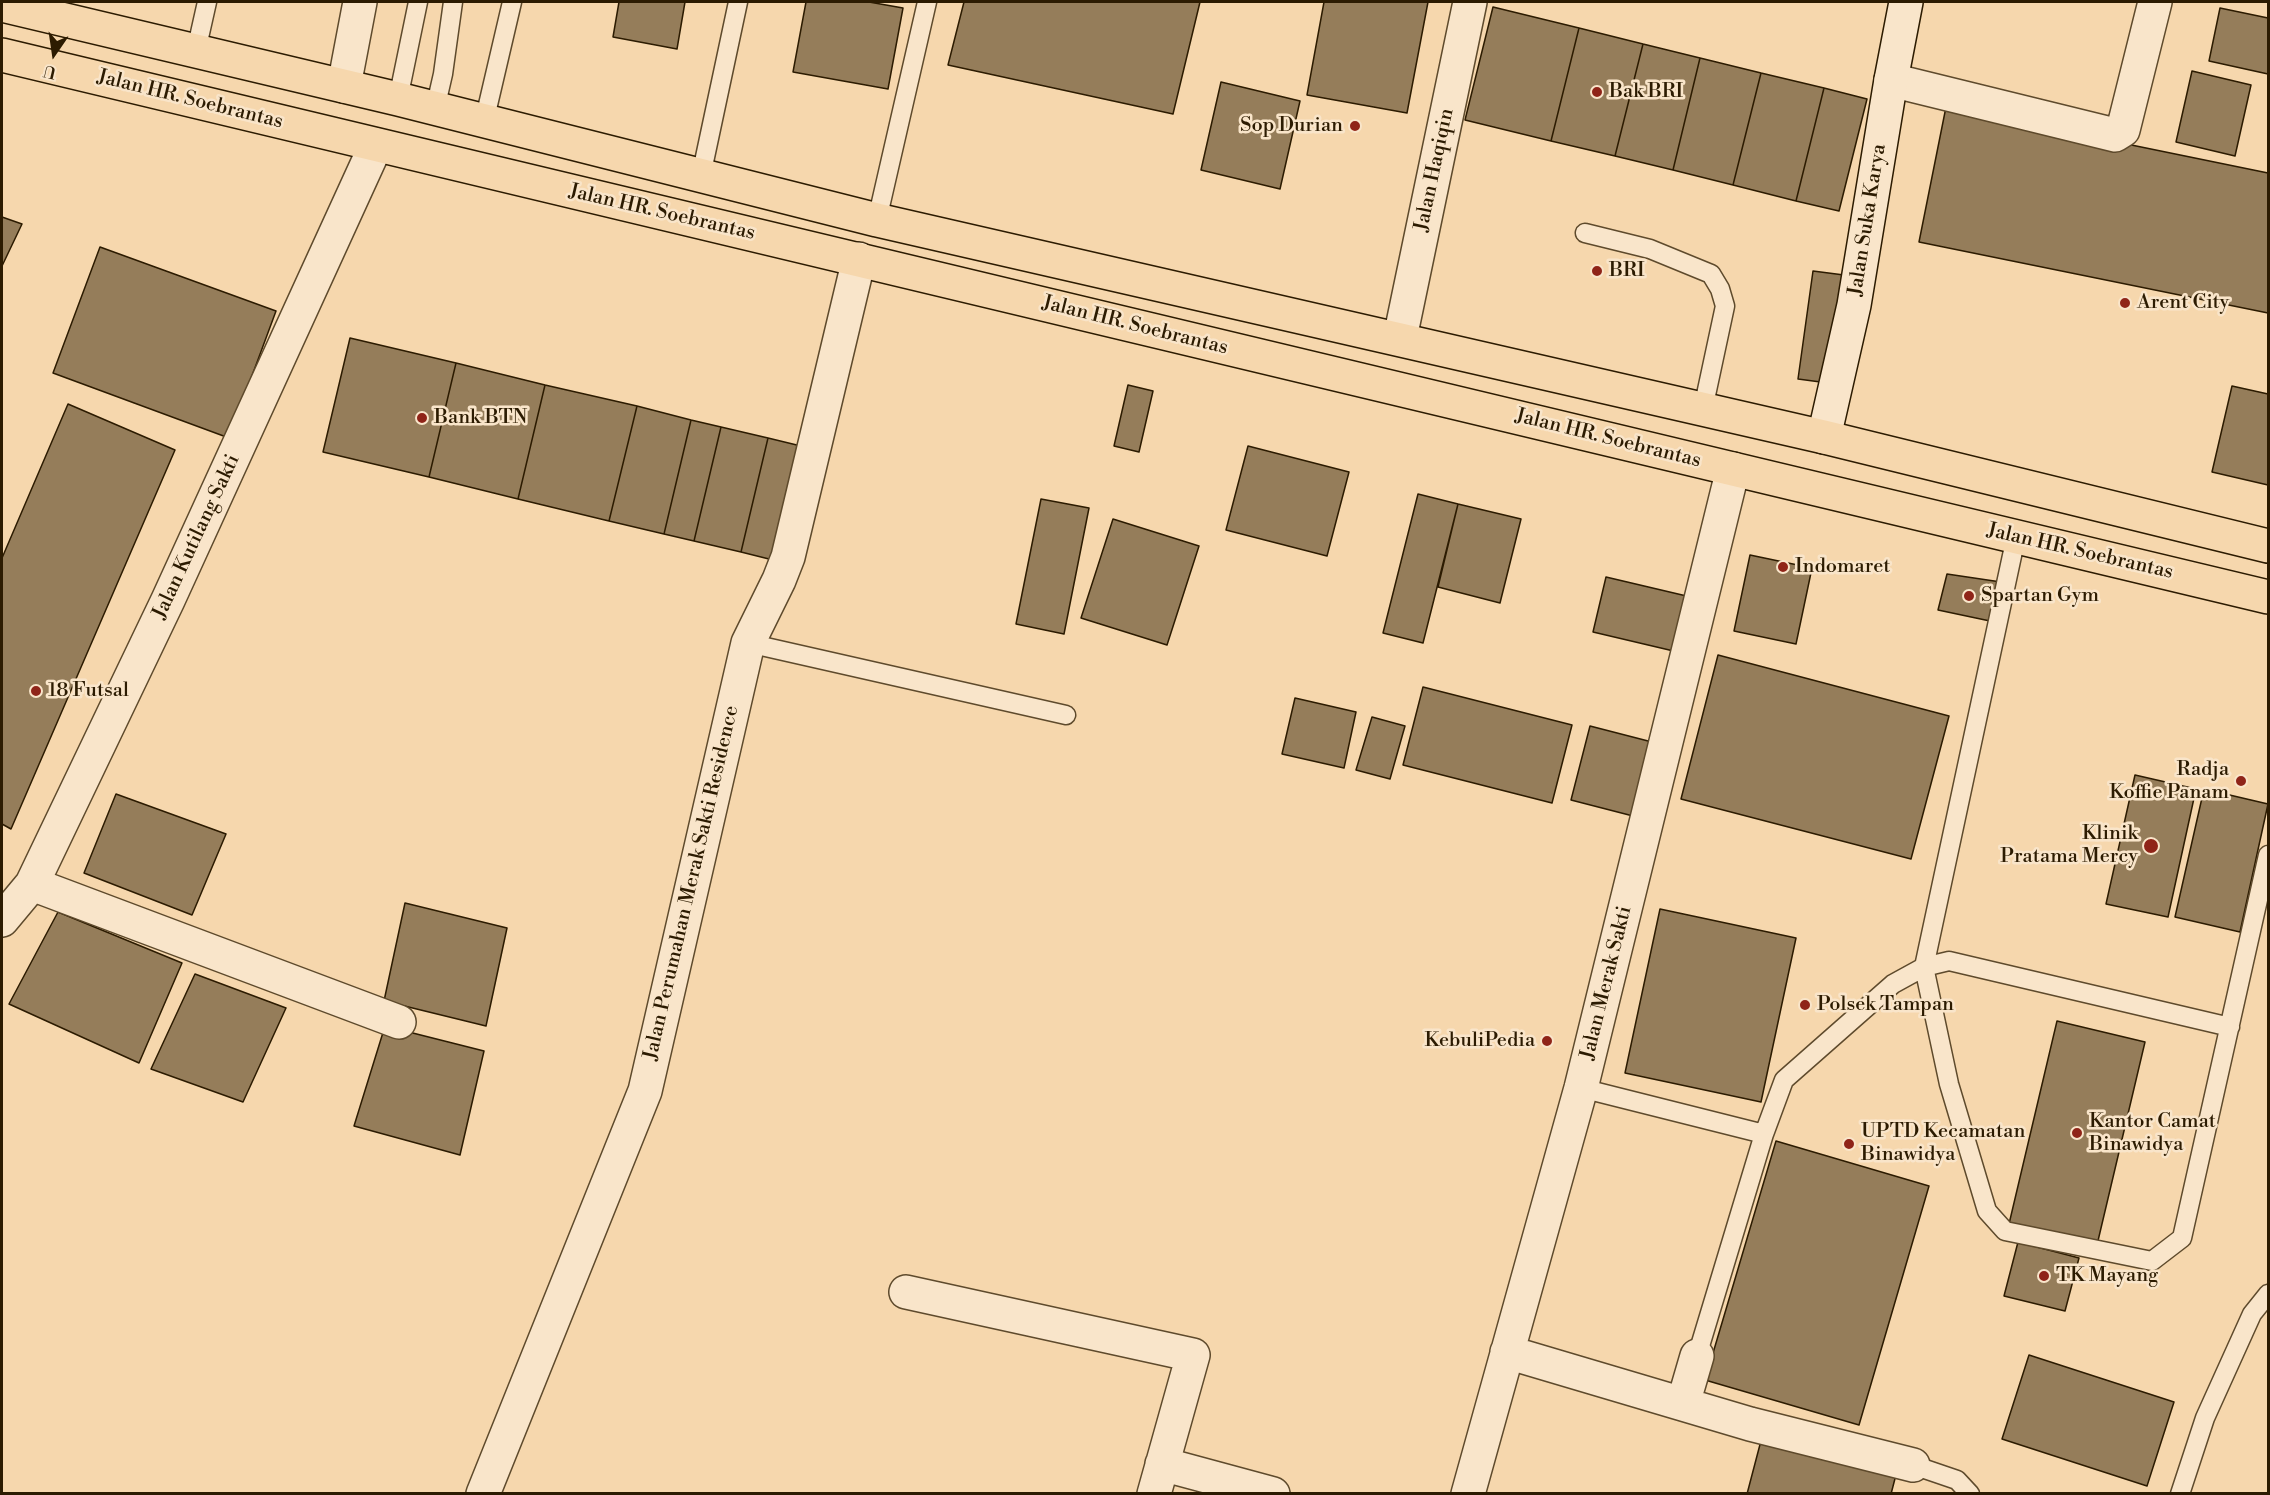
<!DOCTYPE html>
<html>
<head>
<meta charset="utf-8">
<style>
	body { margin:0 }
	#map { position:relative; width:2270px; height:1495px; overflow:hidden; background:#f6d7ad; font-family:"Libre Bodoni",serif }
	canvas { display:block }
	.frame { position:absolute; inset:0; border:3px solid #2c1b01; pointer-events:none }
	.north { position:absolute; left:24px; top:24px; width:60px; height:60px; -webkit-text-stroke:4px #f9e5ca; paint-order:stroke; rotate:193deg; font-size:16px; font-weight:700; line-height:24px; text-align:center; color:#2c1b01 }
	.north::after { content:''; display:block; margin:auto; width:21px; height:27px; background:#2c1b01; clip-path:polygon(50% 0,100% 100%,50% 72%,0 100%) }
</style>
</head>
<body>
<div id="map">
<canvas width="2270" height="1495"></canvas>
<div class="frame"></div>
<div class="north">U</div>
</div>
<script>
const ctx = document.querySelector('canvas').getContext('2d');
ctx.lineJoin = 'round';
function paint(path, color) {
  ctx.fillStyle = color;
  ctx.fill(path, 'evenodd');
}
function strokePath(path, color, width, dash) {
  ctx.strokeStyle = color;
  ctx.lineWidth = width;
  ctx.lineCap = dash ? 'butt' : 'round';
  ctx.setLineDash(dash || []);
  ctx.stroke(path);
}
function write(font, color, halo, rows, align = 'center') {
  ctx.font = font + ' "Libre Bodoni",serif';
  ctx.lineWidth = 5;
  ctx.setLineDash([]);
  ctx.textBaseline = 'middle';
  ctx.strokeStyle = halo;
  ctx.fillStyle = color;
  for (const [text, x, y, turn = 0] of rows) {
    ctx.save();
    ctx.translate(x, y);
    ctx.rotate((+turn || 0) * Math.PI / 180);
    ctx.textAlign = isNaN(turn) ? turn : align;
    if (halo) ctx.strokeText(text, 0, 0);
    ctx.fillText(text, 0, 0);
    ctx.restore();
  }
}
const building = new Path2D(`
	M619,2h66l-8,47 -64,-12z
	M806,2h63l34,6 -15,81 -95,-17z
	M964,2h236l-27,112 -225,-49z
	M1324,2h104l-21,111 -100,-18z
	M1493,7l86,21 -28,113 -86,-21z
	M2220,8l48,10v56l-59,-13z
	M1579,28l64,16 -28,112 -64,-15z
	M1643,44l57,14 -27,112 -58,-14z
	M1700,58l61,15 -28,112 -60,-15z
	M2192,71l59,14 -16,71 -59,-14z
	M1761,73l63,15 -28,113 -63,-16z
	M1221,82l79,19 -20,88 -79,-19z
	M1824,88l43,11 -28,112 -43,-10z
	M1946,107l322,66v140l-349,-71z
	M2,217l20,7 -20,42z
	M100,247l176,64 -47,127 -176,-65z
	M1813,271l31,4 -16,108 -30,-4z
	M350,338l106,25 -27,114 -106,-25z
	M456,363l89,22 -27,114 -89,-22z
	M545,385l92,21 -28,115 -91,-22z
	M1128,385l25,6 -14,61 -25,-6z
	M2232,386l36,8v91l-56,-13z
	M68,404l107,46 -164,379 -9,-5v-266z
	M637,406l54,14 -27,114 -55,-13z
	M691,420l30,7 -27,114 -30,-7z
	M721,427l47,11 -27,114 -47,-11z
	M768,438l37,9 -28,114 -36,-9z
	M1248,446l101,26 -22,84 -101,-26z
	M1418,494l40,10 -35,139 -40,-10z
	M1041,499l48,9 -25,126 -48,-10z
	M1458,504l63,15 -21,84 -62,-16z
	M1113,519l86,27 -32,99 -86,-27z
	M1750,555l62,13 -16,76 -62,-13z
	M1947,574l54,8 -11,39 -52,-11z
	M1606,577l89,21 -13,55 -89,-21z
	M1718,655l231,61 -38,143 -230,-60z
	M1423,687l149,38 -20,78 -149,-38z
	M1295,698l61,14 -12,56 -62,-14z
	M1372,717l33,9 -15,53 -34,-9z
	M1590,726l62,16 -19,74 -62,-16z
	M2135,775l61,14 -28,128 -62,-13z
	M2204,789l64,15 -28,128 -65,-15z
	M116,794l110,40 -34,81 -108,-42z
	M405,903l102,25 -21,98 -102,-25z
	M1660,909l136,29 -35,164 -136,-29z
	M58,912l124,51 -43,100 -130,-59z
	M195,974l91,34 -43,94 -92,-33z
	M2057,1021l88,21 -48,203 -88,-21z
	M385,1026l99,25 -24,104 -106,-29z
	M1776,1141l153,45 -70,239 -154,-45z
	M2018,1242l61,16 -14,53 -61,-15z
	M2029,1355l145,47 -27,84 -145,-47z
	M1763,1433l135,34 -7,27h-144z`);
const service = new Path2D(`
	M196,51l11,-49
	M398,99l20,-97
	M435,109l8,-35 10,-72
	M484,122l28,-120
	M701,176l37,-174
	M877,220l50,-218
	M1585,233l65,16 61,25 9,15 5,17 -22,103
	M2016,537l-92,430 25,117 38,127 18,20 147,30 30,-23 86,-383
	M748,643l318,72
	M1581,1088l183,46
	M1697,1356l67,-222 20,-54 109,-96 31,-17 25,-6 281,66
	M1913,1465l44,15 13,14
	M2180,1494l25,-76 47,-104 16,-20`);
const minor = new Path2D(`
	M1891,80l224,55 8,-5 32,-128
	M344,86l16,-84
	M1400,338l70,-336
	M32,884l367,138
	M2,920l30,-36 136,-284 208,-455
	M906,1292l287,63 -39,139
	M1507,1352l243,72 163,41
	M1683,1404l14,-48
	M1162,1464l111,30
	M483,1494l162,-403 103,-448 31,-63 9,-23 71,-298
	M1468,1494l113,-406 152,-619`);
const secondary = new Path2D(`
	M1824,437l30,-132 37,-225 15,-78`);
const primary = new Path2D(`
	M2,5l396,94 479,121 947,217 444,109
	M2,55l2266,542`);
const markers = [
	[1597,92,6,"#8f2418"],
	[1355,126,6,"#8f2418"],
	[1597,271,6,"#8f2418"],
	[2125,303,6,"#8f2418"],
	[422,418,6,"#8f2418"],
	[1783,567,6,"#8f2418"],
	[1969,596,6,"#8f2418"],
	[36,691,6,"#8f2418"],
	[2241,781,6,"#8f2418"],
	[2151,846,8,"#8f2418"],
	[1805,1005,6,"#8f2418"],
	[1547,1041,6,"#8f2418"],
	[2077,1133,6,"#8f2418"],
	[1849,1144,6,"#8f2418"],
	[2044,1276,6,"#8f2418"]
];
const poiNames = [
	["Bak BRI",1609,92],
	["Sop Durian",1343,126,"right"],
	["BRI",1609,271],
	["Arent City",2137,303],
	["Bank BTN",434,418],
	["Indomaret",1795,567],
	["Spartan Gym",1981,596],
	["18 Futsal",48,691],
	["Radja",2229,770,"right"],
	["Koffie Panam",2229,793,"right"],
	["Klinik",2138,834,"right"],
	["Pratama Mercy",2138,857,"right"],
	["Polsek Tampan",1817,1005],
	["KebuliPedia",1535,1041,"right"],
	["Kantor Camat",2089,1122],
	["Binawidya",2089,1145],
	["UPTD Kecamatan",1861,1132],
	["Binawidya",1861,1155],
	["TK Mayang",2056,1276]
];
const streetNames = [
	["Jalan HR. Soebrantas",190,100,14],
	["Jalan Haqiqin",1435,170,-78],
	["Jalan HR. Soebrantas",662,213,13],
	["Jalan Suka Karya",1868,220,-81],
	["Jalan HR. Soebrantas",1135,326,14],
	["Jalan HR. Soebrantas",1608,439,14],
	["Jalan Kutilang Sakti",197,537,-65],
	["Jalan HR. Soebrantas",2080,552,13],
	["Jalan Perumahan Merak Sakti Residence",692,883,-77],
	["Jalan Merak Sakti",1607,983,-76]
];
paint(building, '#957d5a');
strokePath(building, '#2c1b01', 1.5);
strokePath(service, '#5e4a2c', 21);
strokePath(minor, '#5e4a2c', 36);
strokePath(secondary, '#2c1b01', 36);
strokePath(primary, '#2c1b01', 36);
strokePath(service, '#f9e5ca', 18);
strokePath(minor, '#f9e5ca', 33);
strokePath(secondary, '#f9e5ca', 33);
strokePath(primary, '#f6d7ad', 33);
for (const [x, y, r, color] of markers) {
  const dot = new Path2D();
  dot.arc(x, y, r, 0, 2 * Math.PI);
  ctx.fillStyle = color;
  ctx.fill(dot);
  strokePath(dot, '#f9e5ca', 2);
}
write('20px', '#2c1b01', '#f9e5ca', poiNames, 'left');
write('20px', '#2c1b01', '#f9e5ca', streetNames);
</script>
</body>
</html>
